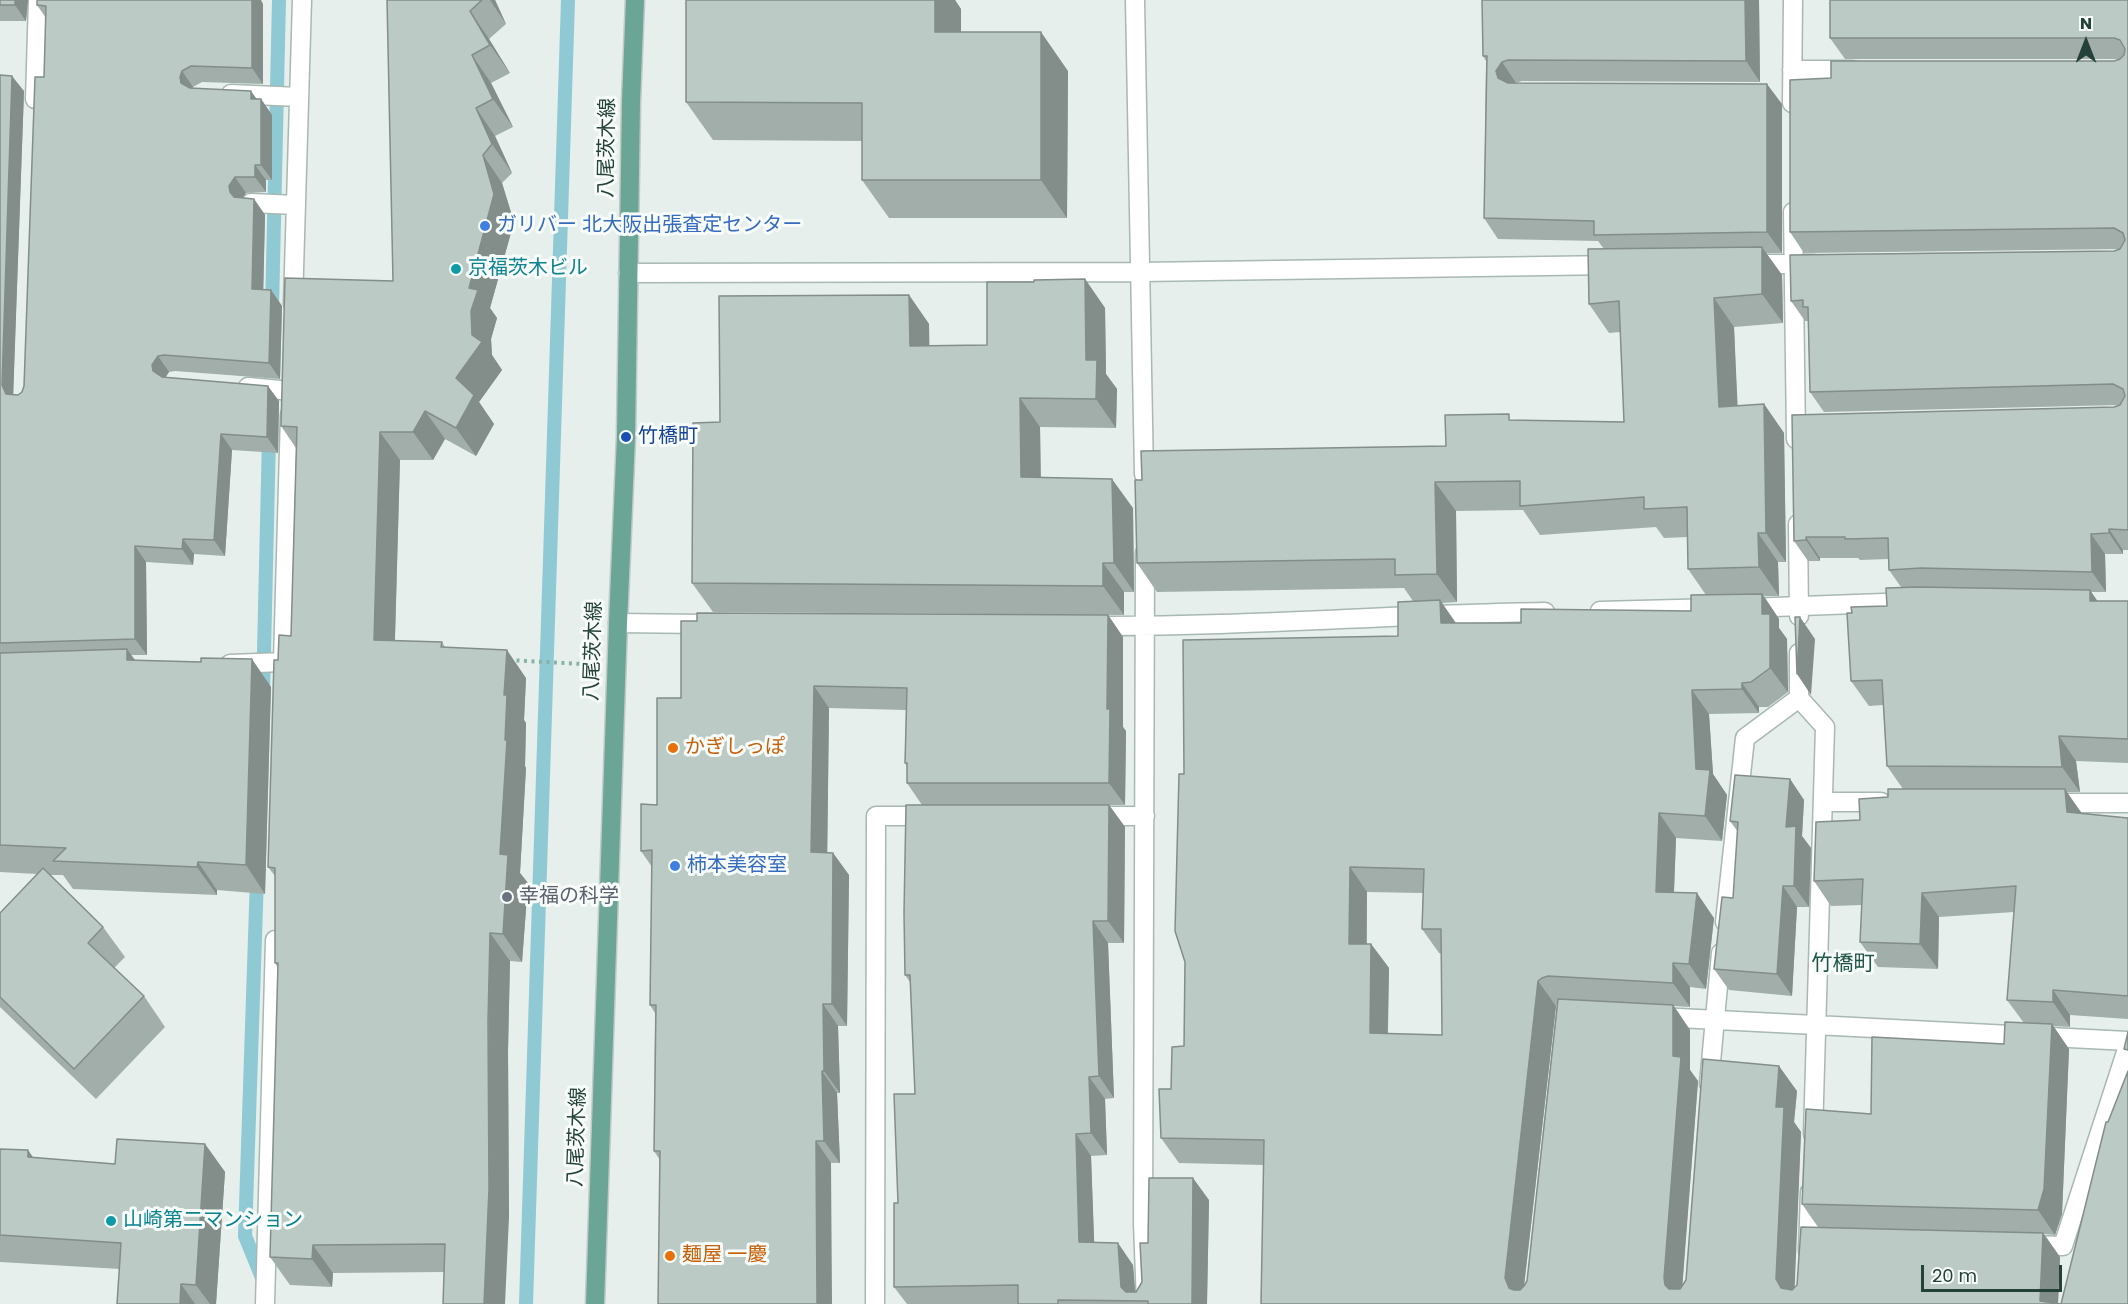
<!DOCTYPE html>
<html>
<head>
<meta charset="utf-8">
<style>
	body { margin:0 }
	#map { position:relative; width:2128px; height:1304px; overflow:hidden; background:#e6efeb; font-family:Poppins,sans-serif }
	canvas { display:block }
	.north { position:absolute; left:2056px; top:12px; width:60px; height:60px; -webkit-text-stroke:4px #f7fbf9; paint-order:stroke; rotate:0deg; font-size:16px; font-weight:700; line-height:24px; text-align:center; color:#24423a }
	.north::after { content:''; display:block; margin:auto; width:21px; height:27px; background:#24423a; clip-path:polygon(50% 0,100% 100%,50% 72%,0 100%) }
	.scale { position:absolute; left:1921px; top:1265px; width:141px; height:27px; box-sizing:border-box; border:3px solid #24423a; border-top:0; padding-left:8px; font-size:18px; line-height:21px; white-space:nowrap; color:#24423a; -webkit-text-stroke:4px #f7fbf9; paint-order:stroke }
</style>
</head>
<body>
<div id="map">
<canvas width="2128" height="1304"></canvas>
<div class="north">N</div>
<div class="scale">20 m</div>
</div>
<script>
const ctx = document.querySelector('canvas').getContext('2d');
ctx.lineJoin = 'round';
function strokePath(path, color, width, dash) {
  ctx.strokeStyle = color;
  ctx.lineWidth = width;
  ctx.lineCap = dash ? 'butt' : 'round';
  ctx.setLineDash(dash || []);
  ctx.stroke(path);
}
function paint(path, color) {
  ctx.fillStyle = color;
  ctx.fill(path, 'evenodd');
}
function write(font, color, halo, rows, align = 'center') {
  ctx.font = font + ' Poppins,"Noto Sans JP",sans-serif';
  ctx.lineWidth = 6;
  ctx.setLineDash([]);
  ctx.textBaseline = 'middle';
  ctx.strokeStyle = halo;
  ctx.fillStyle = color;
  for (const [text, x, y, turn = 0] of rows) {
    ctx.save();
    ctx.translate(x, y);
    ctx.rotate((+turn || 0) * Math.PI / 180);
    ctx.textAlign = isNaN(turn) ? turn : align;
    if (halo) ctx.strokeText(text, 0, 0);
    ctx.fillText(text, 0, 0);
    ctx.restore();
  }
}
const stream = new Path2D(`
	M272,309l7,-309
	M263,696l6,-260
	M257,877l-12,359 18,44
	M526,1304l42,-1304`);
const path = new Path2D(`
	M509,660l73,4`);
const minor = new Path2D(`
	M1135,0l9,474
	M1792,70h61
	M231,94l68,3
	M35,99l3,-99
	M1792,103l1,-103
	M251,203l45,2
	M1793,212l3,227
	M1749,264h65
	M628,273l513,-1 472,-7
	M293,304l9,-304
	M248,387l43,4
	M1798,524l1,92
	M1145,553l-2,670 3,81
	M1747,608l164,-6
	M1600,611l116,-3
	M618,623l85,1
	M1093,626c151,1 302,-12 452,-14
	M1799,653v45l26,29 -12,407
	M283,660l7,-245
	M230,664l53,-2
	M1823,802h58
	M2050,803h78
	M1093,816h52
	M1725,922l20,-184 54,-40
	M1659,1017l469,24
	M1709,1084l12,-131
	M2029,1245l34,1 65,-200
	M1808,1251l2,-59
	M265,1304l10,-364
	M875,1304l1,-488h54`);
const major = new Path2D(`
	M595,1304l23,-681 8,-186 5,-335 4,-102`);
const wall = new Path2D(`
	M0,0h28l-2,21h-26z
	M387,0h108l11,24 -17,15 21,34 -19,10 22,44 -18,9 17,37 -10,10 12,39 -24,86 7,10 -6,21 1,16 10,15 -23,32 15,22 -18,32 -31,-17 -12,21h-33l-5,181 47,1 3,5 81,31 -2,42 2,3 -1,43 1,2 -6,105 8,10 -6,79 -12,-1 -2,89 1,167 -65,55 -111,1 -1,14 -42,-2 -20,-28 8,-289 -3,-5v-87l-7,-9 10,-207 13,-24 5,-188 -15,-22 112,-145z
	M686,0h269l6,9v23l107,39 -1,147h-178l-27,-38v-39l-149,-1 -27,-38z
	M1759,0l1,82 -238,-1 -6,2 266,21v149h-16l16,22 1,48 -49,4 3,79 27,-2 20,29 2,129h-8l1,34h-15l15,23v9l8,11 1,53 -20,15h-9v6l-50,1 4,60 14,21 -5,46 -46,-3 -2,54 40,26 -8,71 -16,-2v20l-16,-1 16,24v40l8,11 -16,205 115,-195 -3,31 7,10 -7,156 3,-3 21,-58 -16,-23 69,-90 133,-70 20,-21 -17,-23 7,-88 -75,5 -1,52 -60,-2 -18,-25 2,-37 -31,1 -17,-25 46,-61 28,-23 15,-8 -16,-23 -4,-61 -14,1 -18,-25 1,-68 35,-7 14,-19 -12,-17 -1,-11 -28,1 -2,-2h-38v3h-12l-14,-20 325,-136 -295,7 -14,-20 -2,-71h-3l-14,-20 323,-50 6,-2 -316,4 -14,-21 324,-171 6,-2h-275l-15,-21 298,-38v550h-5v4h-18l1,38h-15l6,9h31v162l-52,-2 4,31h-14l16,21 46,5v201l-58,-4v12l-17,-1 16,23 -7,165 -7,21 -11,-1 16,23 -2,46 70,1h-867l3,-139 -85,-2 -18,-25 10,-49 13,-43 1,-84 -1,-188 214,-138 15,-35 -9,-13 -247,4 -20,-29 5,-83 304,-34 67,-26 111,2 -4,-90 -11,1 -20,-29 15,-55 -6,-8 -100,-2 -14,-21 2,-157 -3,-5zM1523,510l17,25 116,-8 8,11 24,-1v32l18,26 -15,16 -170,12h-65l-14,-20 15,-1 -1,-91zM1367,892l56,1 -1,36 17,24 3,1v81l-54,-1 1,-66 -18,-24h-4zM1557,1004l-30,277 -3,6 32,-281z
	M263,4v80l-61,-2 -9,5 -1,1 69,11 11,16v65h-6v12l-20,1 -3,5 11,1 11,16 -2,75h8l11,16 -2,73 -105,-8 -6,1 -4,6 114,23 -1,52 -46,-3 -7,106 -31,-2 -1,11 -47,-3 1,93h-16l4,5 136,27 -6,207 -48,-4v5l-144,-6 -10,-14h-14l54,52 22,30 -11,11 30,28 21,31 -69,72 -96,-92v-94l37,-39 -37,-2v-797l24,16 -11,304h5l4,-3 2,-6 20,-309 2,-59 -9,-13z
	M1085,279l20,29 1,66 11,15 -1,39 -76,-1 1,51 92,30 1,84h-10v23l-411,-3 -21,-29 28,-161 189,-127 20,29v22l58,-1 47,-63z
	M1108,615l15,22v90l3,4 -1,74h-203l-15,-22v-17l-2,-3 1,-53 -77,-2 -2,145h6l16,22 -2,151h-9l2,67h-3l3,70 -180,-3 -6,-9 1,-138 -5,-8 2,-138 -11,-16 16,-46 24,-107z
	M1790,779l14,21 -2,36 9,12 -2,59h-12l-5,89 -63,-6 -15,-21 19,-71 5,-66 -8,-11z
	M1109,805l16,22 -1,116h-16l6,155 -9,1 2,56 -16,1 3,86 39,23 2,27h1l6,-10 6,-39 61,-43 -2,104h-300l-13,-17 4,-84 17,-109 -5,-112 -5,-7z
	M205,1144l20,28 -9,132h-99l3,-35 -120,-7v-113l34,9 81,6z`);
const shadedWall = new Path2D(`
	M15,0h13l-2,21 -11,-16z
	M252,0h9l2,4v80l-11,-16z
	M490,0h5l11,24z
	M935,0h20l6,9v61l-26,-38z
	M1745,0h14l1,82 -14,-21z
	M470,11l19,28 21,34 -20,-28z
	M1041,32l27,39 -1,147 -26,-38z
	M472,55l19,28 22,44 -20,-28z
	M1502,62l14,21 -5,8 -13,-13 -2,-7z
	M182,71l11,16 -2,6 -10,-10 -1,-6z
	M12,76l12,15 -11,310 -7,-7 -4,-9z
	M1767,84l15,20v149l-15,-21z
	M251,91l10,14v-6l11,16v65l-11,-15 -10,-66z
	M476,108l19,28 17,37 -20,-29z
	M483,155l19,28 12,39 -24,86 7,10 -6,21 1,16 10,15 -23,32 15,22 -18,32 -20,-28v-50l16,-43 -3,-47z
	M255,165l11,15v12l-11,-15z
	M235,177l11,16 -6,9 -10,-10 -1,-6z
	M254,199l11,16 -2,90 -11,-16z
	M1762,247l20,28 1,48 -21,-29z
	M1085,279l20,29 1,66 11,15 -1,39 -20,-29 -10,-39z
	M271,290l11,16 -2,73 -11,-16z
	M909,295l20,29 1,51 -20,-29z
	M1714,298l20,29 5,109 -20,-29z
	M158,356l11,16 -6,9 -10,-10 -1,-6z
	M268,386l11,15 -1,52 -11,-16z
	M1020,398l20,29 1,79 -20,-29z
	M1764,404l20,29 2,129 -20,-29z
	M425,411l20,28 -12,21 -20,-28z
	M380,432l20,28 -6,209 -20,-29z
	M221,434l11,16 -7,106 -11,-16z
	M1112,479l21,29 1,84 -20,-29z
	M1435,482l21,29 1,91 -20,-28z
	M2109,529l14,21v4l-14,-21z
	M1758,533l20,29 1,34 -20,-29z
	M2091,534l14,20 1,38 -14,-20z
	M1806,537l14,21v3l-14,-21z
	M183,539l11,15 -1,11 -11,-16z
	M135,546l11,16 1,93 -12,-16z
	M1103,563l21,29v23l-21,-29z
	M2090,590l17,25 -17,-14z
	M1762,594l17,25v9l8,11 1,53 -18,-24 -8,-54z
	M1440,600l17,25 -16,-2z
	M1108,615l15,22v90l3,4 -1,74 -16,-22 -2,-74z
	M1800,617l15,22 -4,56 -14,-21z
	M127,649l20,28 -20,-17z
	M507,650l19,28 -2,42 2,3 -1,43 1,2 -6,105 8,10 -6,79 -19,-28 -3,-80 5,-114 -1,-45z
	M252,659l19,28 -6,207 -19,-29z
	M1742,683l17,24v6l-17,-24z
	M814,686l15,22 -2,167 -16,-23z
	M1692,690l17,24 4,60 14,21 -5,46 -17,-25 -9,-47z
	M2059,736l17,25 4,31 -18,-25z
	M1790,779l14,21 -2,36 9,12 -2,59 -15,-21 -8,-59z
	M2065,789l17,25 -15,-2z
	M1109,805l16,22 -1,116 -16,-22z
	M1659,813l17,25 -3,78 -17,-24z
	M833,853l16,22 -2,151 -15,-22z
	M198,862l19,28v5l-20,-28z
	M1350,867l17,25 -1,76 -17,-24z
	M1783,886l14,21 -5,89 -15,-22z
	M1697,893l17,25 -8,71 -17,-25z
	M1922,893l17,24 -1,52 -18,-25z
	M1093,921l15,22 6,155 -15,-22z
	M490,933l20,28 -2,89 1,167 -4,87h-21z
	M1371,944l18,24 -2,90 -17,-25z
	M1673,963l17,24v20l-17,-24z
	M1538,981l18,25 -34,297 -13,-15 -4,-10z
	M2053,990l17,25v12l-17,-25z
	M823,1004l15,22 2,67 -16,-22z
	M1673,1005l17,25v40l8,11 -17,223 -16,-19 -1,-7 9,-222z
	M2052,1024l17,25 -7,165 -7,21 -17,-25z
	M1779,1066l18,25 -3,31 7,10 -7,172 -13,-16 -5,-9v-172z
	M822,1071l15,22 3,70 -16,-22z
	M1089,1077l16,22 2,56 -16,-22z
	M1076,1134l15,22 4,108 -16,-22z
	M816,1141l15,22 1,141h-15z
	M205,1144l20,28 -9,132h-6l-14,-19z
	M28,1150l20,29 -20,-22z
	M1193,1178l16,22 -2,104h-15z
	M2043,1233l17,24 -2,47 -18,-3z
	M1118,1243l15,22 3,36 -15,-14z
	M313,1245l20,28 -1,14 -20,-28z
	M181,1284l14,20h-15z`);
const building = new Path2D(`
	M0,0h15v5h-15z
	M37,0h215v68l-61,-2 -9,5 -2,6 1,6 9,5 61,3v8h10v66h-6v12h-20l-6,9 1,6 4,5 20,2 -2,90 19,1 -2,73 -105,-8 -6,1 -6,9 1,6 9,6 106,9 -1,51 -46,-3 -7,106 -31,-1 -1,10 -47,-3v93l-135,4v-568l12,1 -10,309 4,9 12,1 4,-3 2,-6 11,-309h9l2,-71 -9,-1z
	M387,0h95l-12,11 20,34 -18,10 21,44 -17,9 16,36 -9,11 11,39 -25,94 9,2 -7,21 1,24 10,7 -26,36 18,17 -18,33 -31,-17 -12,21h-33l-6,208 68,2 -1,5 66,3 -3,45h3l-2,45h2l-7,114 8,1 -5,79 -13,-1 -2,89 1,167 -5,115h-41l2,-60 -132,1 -1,14 -42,-2 8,-294h-3v-95l-7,-1 6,-207h4l1,-25 12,1 6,-209 -16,-1 4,-148 108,3z
	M686,0h249v32h106v148h-179v-77l-176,-1z
	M1482,0h263l1,61 -238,-1 -6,2 -6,9 2,7 10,5 259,1v148l-173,3v-14l-110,-3 3,-162h-4z
	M1830,0h298v530l-19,-1v4l-18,1 1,38 -171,-4 -32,2 -1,-32 -43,1v-2h-39v3l-12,1 -2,-126 322,-8 6,-2 5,-9 -2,-7 -10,-5 -303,8 -2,-85h-5v-7l-12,1 -1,-46 324,-4 6,-2 5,-9 -2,-7 -9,-5 -324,4v-152l41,-2v-17h283l6,-2 4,-4 1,-6 -5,-9 -6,-2h-284z
	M1762,247v47l-48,4 5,109 45,-3 2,129h-8l1,34 -71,2 -1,-62 -43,2v-12l-124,9v-25l-85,1 2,92 -42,1v-16l-258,4 -2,-83h7l-1,-29 305,-5 -1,-31 64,-1v6l115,2 -5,-121 -30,3 -1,-55z
	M1085,279l1,81h11l-1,39 -76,-1 1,79 91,2 2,84h-11v23l-411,-3 1,-160 27,-1 -1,-126 190,-1 1,51 77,-1v-63h47v-2z
	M1918,587l172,3v11h38v138l-69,-3 3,31 -175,-1 -5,-86 -31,1 -4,-68h5l-1,-6 36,-1 -1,-18z
	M1762,594v20h8v54l-19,14 -9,1v6l-50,1 4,79 14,1 -5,46 -46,-3 -3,79 41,1 -8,71 -16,-1v20l-125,-7 -6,2 -4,3 -33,297 4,10 5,2h6l4,-4 3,-5 31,-282 115,6v51l8,1 -17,221 1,7 4,4h11l6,-9 17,-221 76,7 -3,41h8l-8,172 5,9 11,2 5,-5 4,-58 242,6 -3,68 21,3 45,-182h2l20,-51v233h-867l3,-164 -103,-2 -2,-49h12l1,-42 12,-1 1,-84 -10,-31 4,-157h5l-1,-134 215,-4v-34l42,-2 1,23h80v-14l170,2v-16zM1350,867l74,2 -2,60h19l1,106 -72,-2 1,-89h-22z
	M697,613l411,2 -1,94h3l-1,74h-202v-20h-2l2,-75 -93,-2 -3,166 22,1 -1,151h-9l1,67h-2l2,70h-8l1,163h-159l2,-153h-6l2,-146h-6l2,-155 -11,1v-47l16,1v-107h24v-77h16z
	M1795,617h5l-3,57z
	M127,649v11l74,2v-4l51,1 -6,206 -48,-3 -1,5 -144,-6 13,-13 -66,-3v-192z
	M1735,775l55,4 -4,48 10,-1 -2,60h-11l-6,88 -63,-5 8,-72 11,1 5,-76 -8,-1z
	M1888,789h177l2,23 61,6v178l-75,-6v12l-46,-2 9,-114 -94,7 -2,51 -60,-2 3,-63 -49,2 2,-59 44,-2 -1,-21 29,-2z
	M906,805h203l-1,116h-15l6,155 -10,1 2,56 -15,1 3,108 39,1 3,44 5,5h10l6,-10 -2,-39h8l1,-65h44l-1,126h-44v-3l-90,-1v4h-40v-19l-124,2v-84h4l-4,-109h21l-5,-119h-5l-1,-62z
	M43,868l60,59 -15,16 56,53 -70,73 -74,-72v-84z
	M2005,1022l47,2 -8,165 -6,21 -236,-6 4,-95 65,5 1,-77 132,7z
	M2128,1032v18l-4,-1z
	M117,1139l88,5 -9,141 -15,-1 -1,20h-63l4,-61 -121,-8v-86l28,1v7l87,7z`);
const markers = [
	[485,226,6,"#3f7fe0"],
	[456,269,6,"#0f9aa8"],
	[626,437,6,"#1a4fb4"],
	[673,748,6,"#e8710a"],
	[675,866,6,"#3f7fe0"],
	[507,897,6,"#6b7280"],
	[111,1221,6,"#0f9aa8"],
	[670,1256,6,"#e8710a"]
];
const streetNames = [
	["八尾茨木線",608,148,-89],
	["八尾茨木線",594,651,-88],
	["八尾茨木線",578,1137,-88]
];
const shopNames = [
	["ガリバー 北大阪出張査定センター",497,226],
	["柿本美容室",687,866]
];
const cultureNames = [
	["京福茨木ビル",468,269],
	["山崎第二マンション",123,1221]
];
const transitNames = [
	["竹橋町",638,437]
];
const foodNames = [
	["かぎしっぽ",685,748],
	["麺屋 一慶",682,1256]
];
const worshipNames = [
	["幸福の科学",519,897]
];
const neighbourhoodNames = [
	["竹橋町",1843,965]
];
strokePath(stream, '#8ec9d4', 14);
strokePath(minor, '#a8b8b2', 21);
strokePath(major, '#c2cac8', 21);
strokePath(path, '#86b3a5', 4, [3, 4.5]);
strokePath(minor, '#fff', 18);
strokePath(major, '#6aa596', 18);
paint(wall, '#a1aea9');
paint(shadedWall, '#838d89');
paint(building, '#bbcac4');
strokePath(building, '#838d89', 1.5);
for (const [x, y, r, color] of markers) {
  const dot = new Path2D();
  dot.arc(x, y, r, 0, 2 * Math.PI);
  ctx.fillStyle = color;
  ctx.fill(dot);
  strokePath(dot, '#f7fbf9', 2);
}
write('20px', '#24423a', '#f7fbf9', streetNames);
write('20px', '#366cbe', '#f7fbf9', shopNames, 'left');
write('20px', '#0d838f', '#f7fbf9', cultureNames, 'left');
write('20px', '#164399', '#f7fbf9', transitNames, 'left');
write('20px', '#c56008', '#f7fbf9', foodNames, 'left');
write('20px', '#5b616d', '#f7fbf9', worshipNames, 'left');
write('21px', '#1f5548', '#f7fbf9', neighbourhoodNames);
</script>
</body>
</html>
